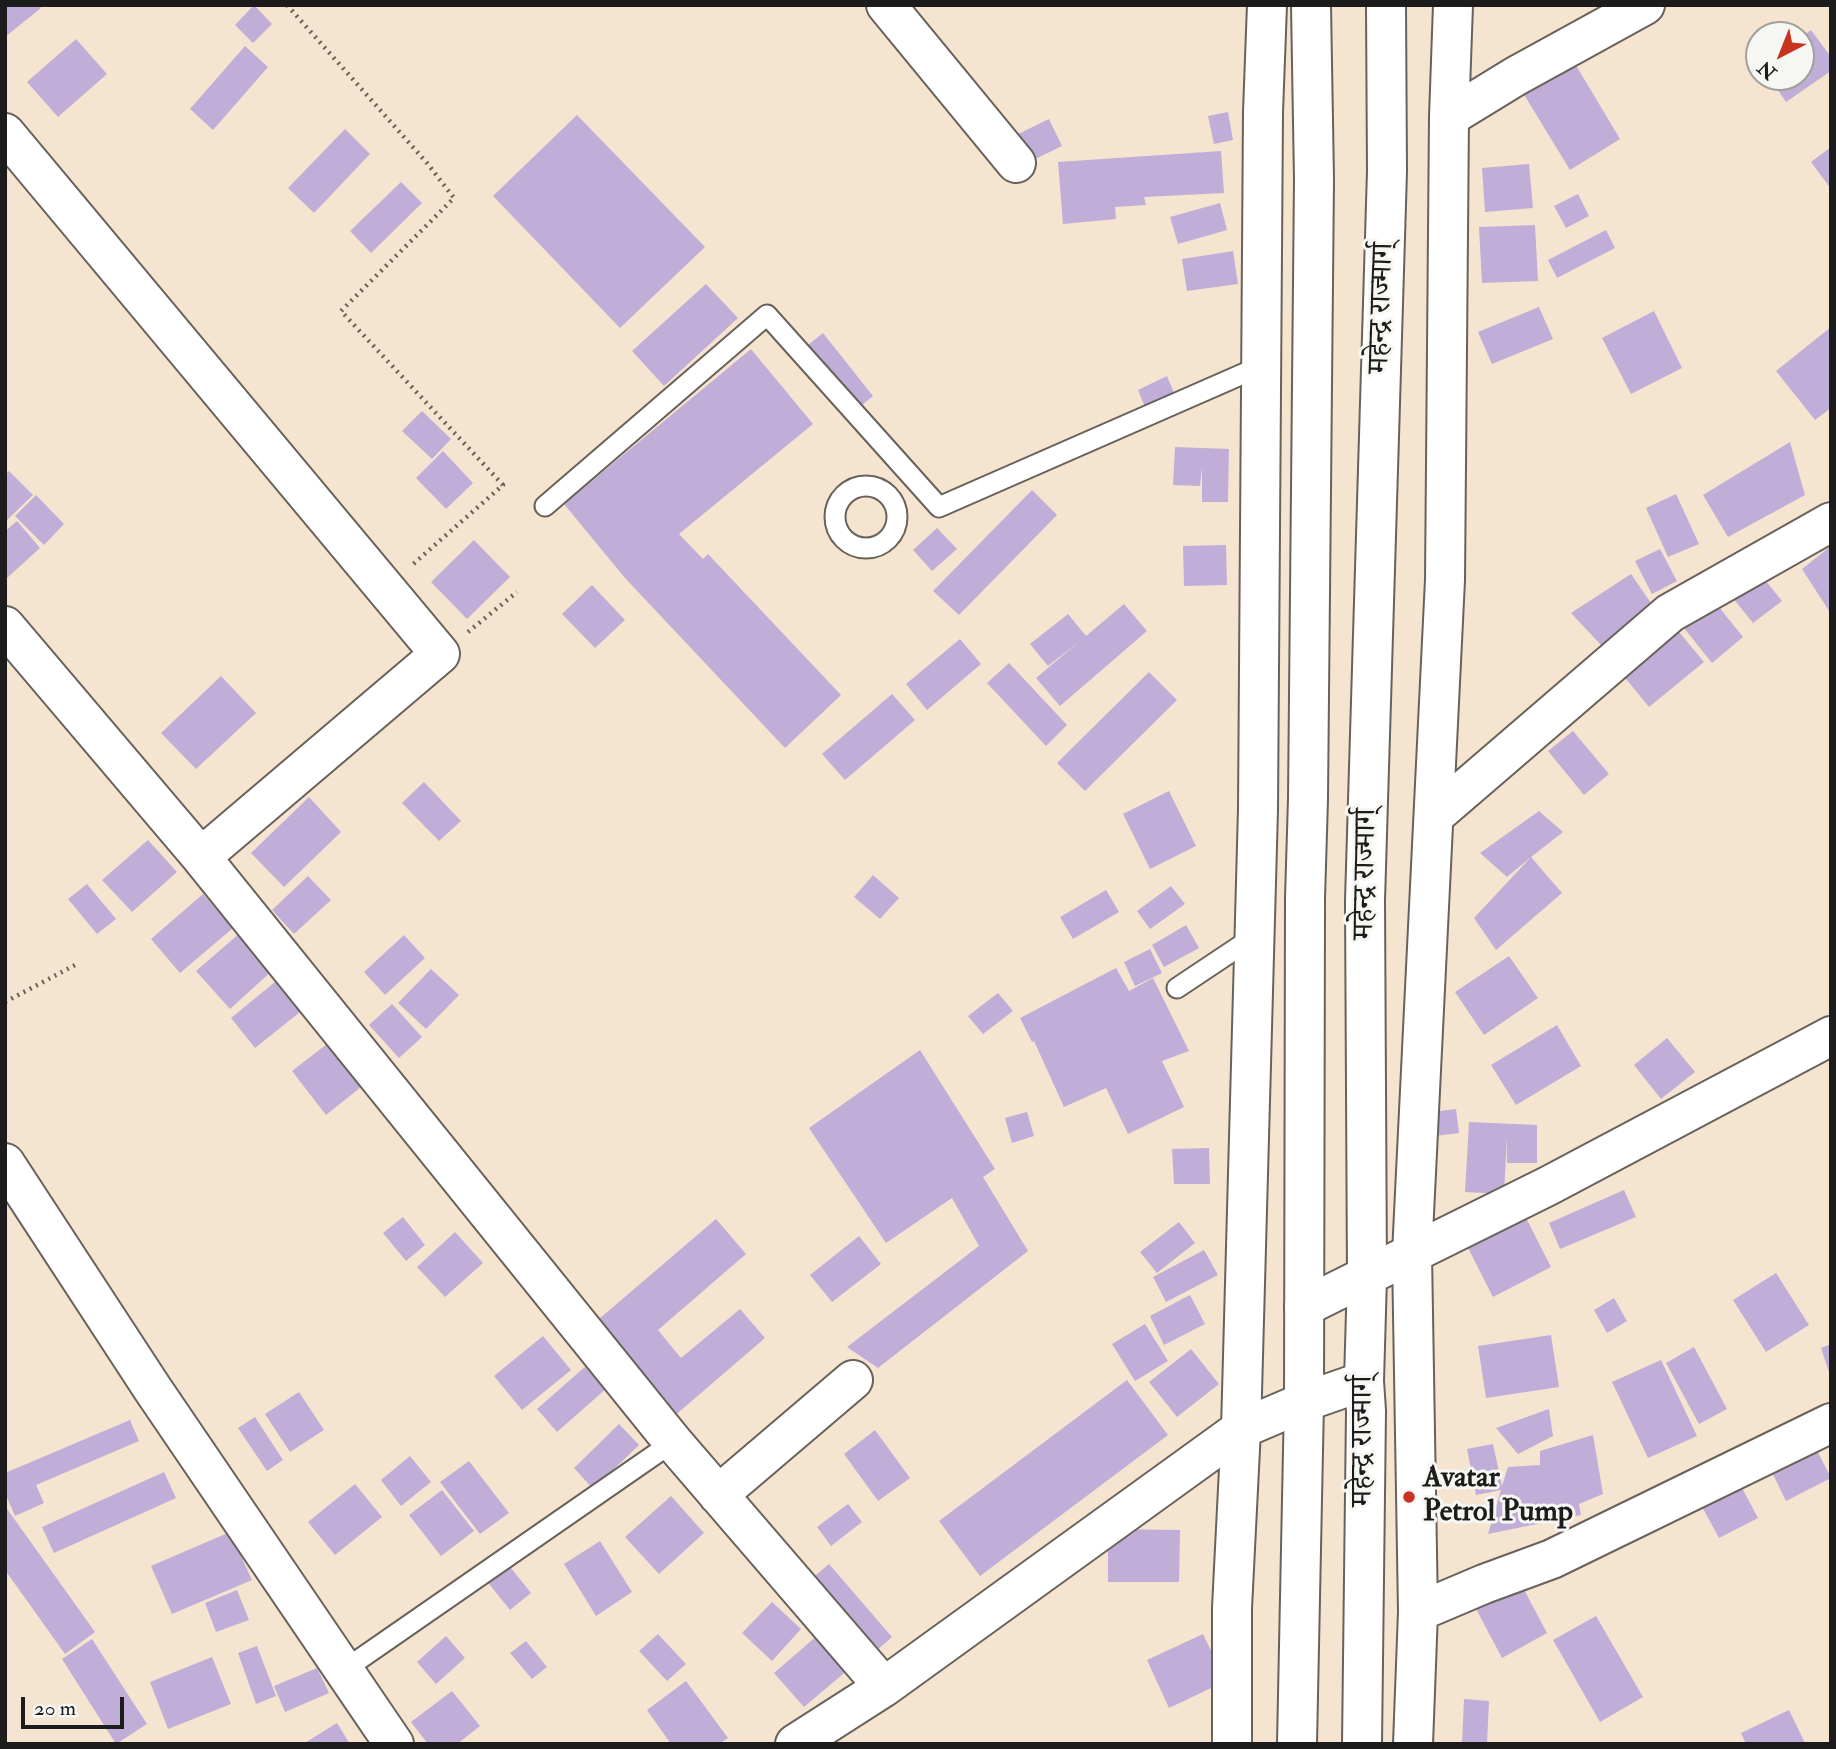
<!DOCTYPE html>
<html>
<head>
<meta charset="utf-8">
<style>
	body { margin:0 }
	#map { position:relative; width:1836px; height:1749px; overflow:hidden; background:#f5e4d0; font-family:"IM FELL Double Pica",serif }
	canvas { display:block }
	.frame { position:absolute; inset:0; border:7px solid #1c1c1c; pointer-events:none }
	.north { position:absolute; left:1745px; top:21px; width:70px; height:70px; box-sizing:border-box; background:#f6f6f2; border:2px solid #9f9f9c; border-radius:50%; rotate:222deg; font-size:19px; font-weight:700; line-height:28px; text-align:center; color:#1c1c1c }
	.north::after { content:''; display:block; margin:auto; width:24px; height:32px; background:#c8321e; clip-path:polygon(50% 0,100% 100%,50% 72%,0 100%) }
	.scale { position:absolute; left:21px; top:1697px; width:103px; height:32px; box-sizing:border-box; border:4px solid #1c1c1c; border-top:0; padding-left:9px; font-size:21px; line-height:24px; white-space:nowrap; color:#1c1c1c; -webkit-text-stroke:5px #f6f6f2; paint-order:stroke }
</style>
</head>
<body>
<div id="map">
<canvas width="1836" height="1749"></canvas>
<div class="frame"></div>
<div class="north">N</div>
<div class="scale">20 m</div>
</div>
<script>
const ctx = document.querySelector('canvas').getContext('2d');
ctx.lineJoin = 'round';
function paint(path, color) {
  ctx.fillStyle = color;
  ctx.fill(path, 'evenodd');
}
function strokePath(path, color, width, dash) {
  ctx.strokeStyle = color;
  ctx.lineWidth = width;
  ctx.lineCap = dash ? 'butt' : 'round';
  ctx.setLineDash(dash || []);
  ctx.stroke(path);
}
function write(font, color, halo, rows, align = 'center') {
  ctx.font = font + ' "IM FELL Double Pica","Noto Serif Devanagari",serif';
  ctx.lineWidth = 6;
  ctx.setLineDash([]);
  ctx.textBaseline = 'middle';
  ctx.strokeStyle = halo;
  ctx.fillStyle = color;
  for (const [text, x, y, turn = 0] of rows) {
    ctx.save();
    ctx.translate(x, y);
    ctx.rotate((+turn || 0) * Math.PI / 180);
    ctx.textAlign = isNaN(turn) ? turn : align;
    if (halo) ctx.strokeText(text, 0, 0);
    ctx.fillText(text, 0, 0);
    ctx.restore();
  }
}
const building = new Path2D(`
	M5,5h34l2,3 -36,29z
	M254,5l18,19 -19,19 -18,-18z
	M1811,30l20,27v14l-45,31 -17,-25h32v-40z
	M76,39l31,35 -49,43 -31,-35z
	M245,46l23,21 -55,63 -23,-21z
	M1574,62l46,77 -50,31 -47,-77z
	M1228,112l5,28 -19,4 -6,-28z
	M577,115l128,132 -85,81 -127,-132z
	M1049,119l13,27 -37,18 -13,-27z
	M345,129l25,25 -56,59 -26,-25z
	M1831,147v42l-20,-27z
	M1221,151l3,42 -80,4 2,8 -31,2 1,12 -53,5 -5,-62z
	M1529,164l4,44 -48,4 -3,-44z
	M401,182l21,21 -51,50 -21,-22z
	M1578,194l11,22 -23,12 -12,-22z
	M1220,203l7,27 -49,14 -8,-27z
	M1535,225l3,56 -56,2 -3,-56z
	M1606,230l9,18 -58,30 -9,-18z
	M1233,251l5,33 -51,7 -5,-32z
	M706,284l32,34 -74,68 -32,-35z
	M1539,307l14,32 -61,25 -14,-32z
	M1654,311l28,57 -51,26 -29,-56z
	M1831,327v81l-16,12 -39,-49z
	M823,333l50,63 -15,12 -50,-63z
	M751,349l62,75 -134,110 24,25 5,-5 133,141 -56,53 -160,-170 -61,-74z
	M1167,376l7,17 -29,14 -7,-17z
	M422,411l29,28 -19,20 -30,-28z
	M1790,442l15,53 -77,42 -25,-42z
	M1175,447l54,2 -1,53h-26v-35l-2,19 -27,-1z
	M443,451l30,32 -27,26 -30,-31z
	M9,471l24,24 -28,27v-47z
	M1032,490l25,25 -98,100 -26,-24z
	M1676,494l23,50 -31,13 -22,-49z
	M36,495l28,29 -20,21 -29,-29z
	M17,521l23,27 -33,30 -2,-2v-45z
	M937,528l20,21 -25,22 -19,-21z
	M474,540l36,37 -43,42 -36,-37z
	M1226,545l1,40 -43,1 -1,-40z
	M1831,546v68l-29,-45z
	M1660,549l17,32 -25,13 -17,-33z
	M1756,569l26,32 -29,22 -25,-31z
	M1631,574l22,32 -51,40 -31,-33z
	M592,585l33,35 -30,28 -33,-34z
	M1711,597l32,40 -31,26 -32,-40z
	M1124,604l23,27 -87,75 -24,-28 45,-38 -33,26 -18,-22 38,-30 18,22z
	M1670,621l34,41 -55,45 -32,-39z
	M960,639l21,25 -54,46 -21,-26z
	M1009,663l58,62 -21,21 -59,-63z
	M1149,672l28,28 -92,91 -28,-28z
	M221,676l35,37 -60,56 -35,-36z
	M892,694l23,26 -70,60 -23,-26z
	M1573,731l36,43 -25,21 -36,-44z
	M424,782l37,39 -22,20 -37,-38z
	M1169,791l27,55 -46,23 -27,-55z
	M309,797l32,35 -57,55 -33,-34z
	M1539,811l24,21 -32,25 31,36 -66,57 -22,-32 57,-61 -24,20 -27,-24z
	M148,840l29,32 -45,40 -30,-32z
	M873,875l26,23 -19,21 -26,-22z
	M308,876l23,24 -37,34 -22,-24z
	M87,884l29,35 -19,15 -29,-35z
	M1171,886l14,18 -35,25 -13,-18z
	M1106,890l13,22 -46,27 -13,-22z
	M203,894l30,34 -53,45 -29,-34z
	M1186,925l13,23 -35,19 -12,-22z
	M240,933l33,37 -43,39 -34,-38z
	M404,935l21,23 -40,37 -21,-23z
	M1150,949l12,24 -27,13 -11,-24z
	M1509,956l29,42 -54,37 -29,-43z
	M1116,968l13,23 24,-13 36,73 -27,10 22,46 -56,27 -22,-46 -42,19 -30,-66 -2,1 -12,-24z
	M431,969l28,26 -33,34 -28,-26z
	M275,982l25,30 -45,36 -24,-30z
	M998,993l15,18 -30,23 -15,-18z
	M392,1004l30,33 -23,21 -30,-33z
	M1557,1025l24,41 -65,39 -25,-40z
	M1667,1038l28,34 -34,27 -27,-34z
	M327,1044l34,43 -35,28 -34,-44z
	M920,1050l75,119 -12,8 45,74 -150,117 -31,-21 132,-101 -27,-48 -66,45 -77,-115z
	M1456,1109l3,24 -32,4 -3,-24z
	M1027,1112l7,24 -22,7 -7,-25z
	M1469,1122l68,3v38h-30v-26l-3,57 -39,-2z
	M1209,1148l1,36h-36l-2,-35z
	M1624,1190l12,27 -76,32 -11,-26z
	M1523,1212l28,55 -58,30 -28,-55z
	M403,1217l22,28 -19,16 -23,-28z
	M716,1219l30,35 -88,76 23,28 59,-49 25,29 -93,80 -80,-93z
	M1179,1222l16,21 -38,30 -17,-21z
	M455,1232l28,31 -38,34 -28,-30z
	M859,1236l22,28 -49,38 -22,-27z
	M1204,1250l14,25 -52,27 -13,-25z
	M1776,1273l33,52 -43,27 -33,-52z
	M1190,1295l15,29 -41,21 -14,-29z
	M1614,1298l13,23 -20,12 -13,-23z
	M1145,1324l23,37 -33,20 -23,-37z
	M1551,1335l8,52 -73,11 -8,-52z
	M543,1336l28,34 -49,40 -28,-34z
	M1831,1344v31h-1l-9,-27z
	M1694,1347l33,62 -28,15 -33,-61z
	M1191,1349l28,35 -42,33 -28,-35z
	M1661,1360l36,76 -49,22 -36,-76z
	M587,1365l21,22 -51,45 -20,-23z
	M1127,1380l41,55 -188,141 -41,-55z
	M299,1392l25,38 -34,22 -25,-38z
	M1549,1409l4,27 -35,18 -22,-26z
	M255,1417l28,43 -16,11 -29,-43z
	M130,1420l9,21 -103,44 8,18 -29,13 -10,-23v-20z
	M1803,1423l28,55 -45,23 -27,-55z
	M619,1424l20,21 -46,44 -19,-21z
	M875,1430l35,48 -32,23 -34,-47z
	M1593,1435l10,59 -24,10 2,11 -93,19 13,-44 -25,5 -9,-46 26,-5 9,42 6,-19 32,-2v-14z
	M410,1456l21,26 -30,24 -20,-26z
	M469,1461l40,52 -29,21 -40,-52z
	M164,1472l12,26 -122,55 -12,-26z
	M1739,1482l19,36 -39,20 -19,-35z
	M355,1484l27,33 -47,38 -27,-33z
	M442,1490l32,41 -33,25 -32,-41z
	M671,1496l33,37 -45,41 -34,-37z
	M848,1504l14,18 -31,24 -14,-19z
	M5,1506l90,126 -30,22 -60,-84z
	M1108,1529l72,1 -1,52h-71z
	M230,1532l22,48 -80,34 -21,-48z
	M600,1541l32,51 -36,24 -32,-52z
	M507,1563l24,30 -21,17 -24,-30z
	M829,1564l63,73 -24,21 -64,-73z
	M1520,1582l27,51 -45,25 -27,-51z
	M237,1590l12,30 -33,12 -11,-29z
	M772,1602l29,27 -29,32 -30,-28z
	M1596,1616l47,81 -43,25 -47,-82z
	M658,1634l28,30 -19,17 -28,-30z
	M819,1634l30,35 -45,38 -30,-34z
	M1203,1634l23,47 -57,27 -22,-48z
	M446,1636l19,22 -29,26 -19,-22z
	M92,1639l55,85 -31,20 -54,-85z
	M526,1641l21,26 -15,12 -22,-26z
	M257,1646l19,50 -20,8 -18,-51z
	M212,1657l19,47 -63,25 -18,-47z
	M317,1668l12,25 -44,19 -11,-26z
	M686,1681l42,57 -9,6h-48l-24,-34z
	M452,1691l28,35 -23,18h-29l-17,-22z
	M1464,1699l25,2 -2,43h-25z
	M1789,1710l16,33 -59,1 -5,-11z
	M337,1723l13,21h-47z`);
const path = new Path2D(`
	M287,5l140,158 27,35 -113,113 162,174 -92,81
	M468,632l49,-40
	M5,1002l72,-38`);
const service = new Path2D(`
	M835 517a31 31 0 1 1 62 0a31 31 0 1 1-62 0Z
	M545,506l222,-191 172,192 322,-141
	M1177,988l78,-52
	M344,1670l329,-228`);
const minor = new Path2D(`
	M886,5l130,158
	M1449,117l67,-41 129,-71
	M5,133l435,521 -239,203 472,585 211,245
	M5,626l196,231
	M1434,816l236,-203 161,-91
	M5,1163l147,225 242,356
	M1304,1307l244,-121 283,-150
	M718,1495l135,-115
	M1418,1612l66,-28 68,-25 279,-136
	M795,1744l89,-57 357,-258 63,-27 60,-21
	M1232,1744v-136l9,-179 17,-620 5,-697 4,-107
	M1413,1744l5,-132 -6,-358 33,-674 4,-463 4,-112`);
const trunk = new Path2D(`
	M1297,1744l7,-342 1,-504 3,-99 6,-620 -3,-174
	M1362,1744l4,-333 -2,-30 3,-104 -2,-377 22,-729 -1,-166`);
const markers = [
	[1409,1497,7,"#c8321e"]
];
const streetNames = [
	["महेन्द्र राज्मार्ग्",1383,308,-88],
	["महेन्द्र राज्मार्ग्",1367,874,-89],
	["महेन्द्र राज्मार्ग्",1365,1441,-90]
];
const poiNames = [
	["Avatar",1423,1480],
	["Petrol Pump",1423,1514]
];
paint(building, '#c0aed8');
strokePath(service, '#68625b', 23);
strokePath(minor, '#68625b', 42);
strokePath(trunk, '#68625b', 42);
strokePath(path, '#68625b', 4.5, [2, 5]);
strokePath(service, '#fff', 19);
strokePath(minor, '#fff', 38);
strokePath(trunk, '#fff', 38);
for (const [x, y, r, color] of markers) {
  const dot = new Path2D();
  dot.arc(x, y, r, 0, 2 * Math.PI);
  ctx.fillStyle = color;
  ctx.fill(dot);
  strokePath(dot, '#f6f6f2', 2.5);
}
write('30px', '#1c1c1c', '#f6f6f2', streetNames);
write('bold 30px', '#1c1c1c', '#f6f6f2', poiNames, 'left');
</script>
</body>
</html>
